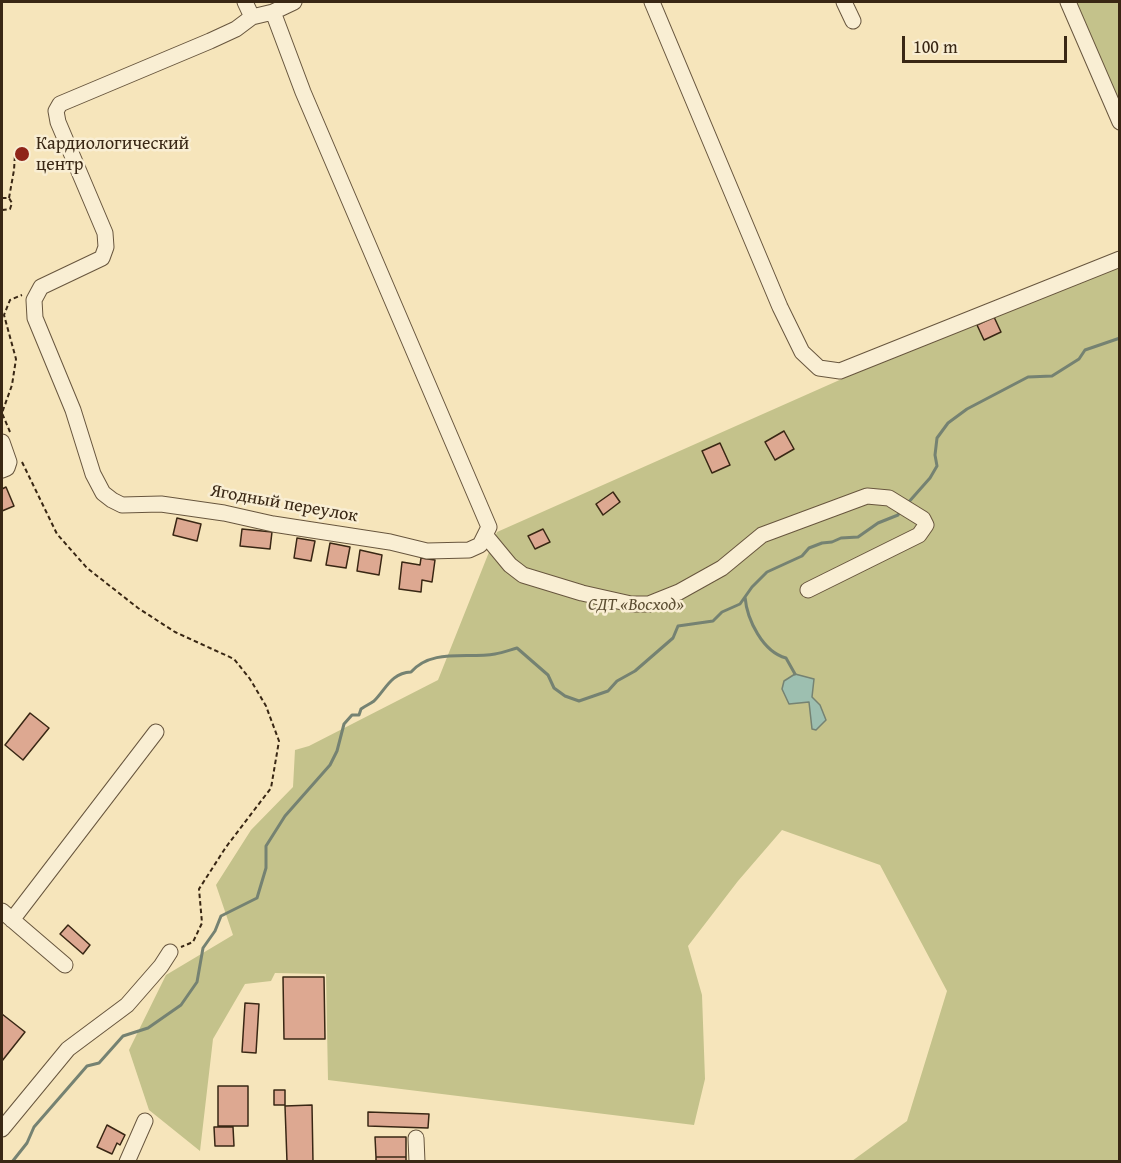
<!DOCTYPE html>
<html>
<head>
<meta charset="utf-8">
<style>
	body { margin:0 }
	#map { position:relative; width:1121px; height:1163px; overflow:hidden; background:#f6e5bb; font-family:"Gentium Book Plus",serif }
	canvas { display:block }
	.frame { position:absolute; inset:0; border:3px solid #392714; pointer-events:none }
	.scale { position:absolute; left:902px; top:36px; width:165px; height:27px; box-sizing:border-box; border:3px solid #392714; border-top:0; padding-left:8px; font-size:18px; line-height:21px; white-space:nowrap; color:#392714; -webkit-text-stroke:4px #f9eed3; paint-order:stroke }
</style>
</head>
<body>
<div id="map">
<canvas width="1121" height="1163"></canvas>
<div class="frame"></div>
<div class="scale">100 m</div>
</div>
<script>
const ctx = document.querySelector('canvas').getContext('2d');
ctx.lineJoin = 'round';
function paint(path, color) {
  ctx.fillStyle = color;
  ctx.fill(path, 'evenodd');
}
function strokePath(path, color, width, dash) {
  ctx.strokeStyle = color;
  ctx.lineWidth = width;
  ctx.lineCap = dash ? 'butt' : 'round';
  ctx.setLineDash(dash || []);
  ctx.stroke(path);
}
function write(font, color, halo, rows, align = 'center') {
  ctx.font = font + ' "Gentium Book Plus",serif';
  ctx.lineWidth = 5;
  ctx.setLineDash([]);
  ctx.textBaseline = 'middle';
  ctx.strokeStyle = halo;
  ctx.fillStyle = color;
  for (const [text, x, y, turn = 0] of rows) {
    ctx.save();
    ctx.translate(x, y);
    ctx.rotate((+turn || 0) * Math.PI / 180);
    ctx.textAlign = isNaN(turn) ? turn : align;
    if (halo) ctx.strokeText(text, 0, 0);
    ctx.fillText(text, 0, 0);
    ctx.restore();
  }
}
const green = new Path2D(`
	M1074,2h45v118z
	M1119,256v905h-267l55,-40 40,-130 -67,-126 -98,-35 -44,51 -50,65 14,49 3,84 -11,46 -366,-45 -2,-106 -51,-1 -4,8 -26,3 -32,55 -13,112 -51,-41 -20,-60 37,-75 67,-40 -17,-50 35,-55 42,-43 2,-37 14,-4 129,-66 59,-148z`);
const water = new Path2D(`
	M795,674l19,5 -2,18 8,8 6,15 -10,10 -4,-1 -3,-27 -20,2 -7,-15 2,-8z`);
const stream = new Path2D(`
	M907,504l23,-26 7,-12 -2,-11 2,-17 11,-15 19,-14 61,-32 24,-1 27,-17 6,-9 35,-12
	M745,597c2,23 18,55 41,61l9,16
	M12,1162l15,-19 7,-16 53,-61 12,-3 24,-27 25,-8 33,-23 16,-23 6,-34 12,-17 6,-15 36,-18 9,-30v-22l19,-30 45,-51 7,-14 7,-27 8,-9h7l2,-6c4,-3 9,-5 13,-8 12,-12 17,-28 37,-29 21,-24 56,-13 84,-18 7,-1 15,-4 22,-6l31,27 6,13 11,8 14,5 29,-10 9,-10 18,-10 38,-33 5,-12 35,-5 9,-9 18,-8 12,-17 15,-15 35,-16 7,-8 13,-5 10,-1 9,-4 17,-1 20,-14 20,-8 2,-4`);
const building = new Path2D(`
	M994,317l7,15 -17,8 -7,-15z
	M784,431l10,18 -19,11 -10,-18z
	M720,443l10,22 -18,8 -10,-22z
	M6,487l8,19 -12,5v-22z
	M613,492l7,10 -17,13 -7,-11z
	M177,518l24,6 -4,17 -24,-6z
	M242,529l30,3 -2,17 -30,-3z
	M543,529l7,13 -15,7 -7,-13z
	M297,538l18,3 -4,20 -17,-3z
	M330,543l20,4 -4,21 -20,-3z
	M360,550l22,5 -3,20 -22,-4z
	M421,558l14,2 -3,22 -10,-2 -1,12 -22,-3 3,-27 18,3z
	M30,713l19,15 -26,32 -18,-15z
	M68,925l22,20 -7,9 -23,-20z
	M283,977h41l1,62h-41z
	M245,1003l14,1 -3,49 -14,-1z
	M2,1014l23,18 -23,29z
	M218,1086h30v40h-30z
	M274,1090h11v15h-11z
	M312,1105l1,57h-26l-2,-56z
	M368,1112l61,2 -1,14 -60,-2z
	M107,1125l18,10 -5,10 -3,-2 -5,11 -15,-7z
	M214,1127h19l1,19h-19z
	M375,1137h31v20h-30z
	M376,1157h30v5h-30z`);
const path = new Path2D(`
	M2,198h7l3,5 -2,6 -8,1
	M9,198l5,-28 1,-16
	M10,432l-8,-19 10,-28 4,-26 -12,-44 6,-15 12,-5
	M22,462l35,72 30,34 51,40 37,24 59,27 16,20 16,27 13,35 -8,47 -45,59 -27,42 3,34 -9,19 -12,5`);
const minor = new Path2D(`
	M245,2l7,15
	M652,2l128,305 22,45 17,16 21,3 280,-112
	M844,2l9,19
	M1068,2l52,120
	M273,12l30,80 186,435 -9,18 -11,5 -42,1 -37,-9 -117,-18 -49,-11 -63,-9 -39,1 -10,-5 -9,-7 -10,-19 -20,-64 -38,-92 -1,-18 7,-13 61,-29 4,-11 -1,-14 -47,-111 -2,-11 4,-7 150,-63 26,-12 16,-12z
	M273,12l21,-10
	M2,442l7,20 -2,6 -5,2
	M486,536l24,29 13,10 59,18 49,11h18l30,-12 43,-24 40,-33 105,-39 22,2 34,21 3,6 -7,10 -111,55
	M2,911l63,54
	M12,920l144,-188
	M2,1129l66,-80 59,-44 34,-39 9,-14
	M416,1138l1,24
	M127,1162l18,-41`);
const markers = [
	[22,154,8,"#8f2418"]
];
const poiNames = [
	["Кардиологический",36,144],
	["центр",36,165]
];
const streetNames = [
	["Ягодный переулок",284,504,10]
];
const parkNames = [
	["СДТ «Восход»",636,605]
];
paint(green, '#c4c28b');
paint(water, '#9dbfb0');
strokePath(water, '#758272', 1.5);
strokePath(stream, '#758272', 3);
paint(building, '#dda891');
strokePath(building, '#392714', 1.5);
strokePath(minor, '#68563e', 17);
strokePath(path, '#392714', 2, [4.5, 3]);
strokePath(minor, '#f9eed3', 15);
for (const [x, y, r, color] of markers) {
  const dot = new Path2D();
  dot.arc(x, y, r, 0, 2 * Math.PI);
  ctx.fillStyle = color;
  ctx.fill(dot);
  strokePath(dot, '#f9eed3', 2);
}
write('18px', '#392714', '#f9eed3', poiNames, 'left');
write('18px', '#392714', '#f9eed3', streetNames);
write('italic 18px', '#5c4e32', '#f9eed3', parkNames);
</script>
</body>
</html>
